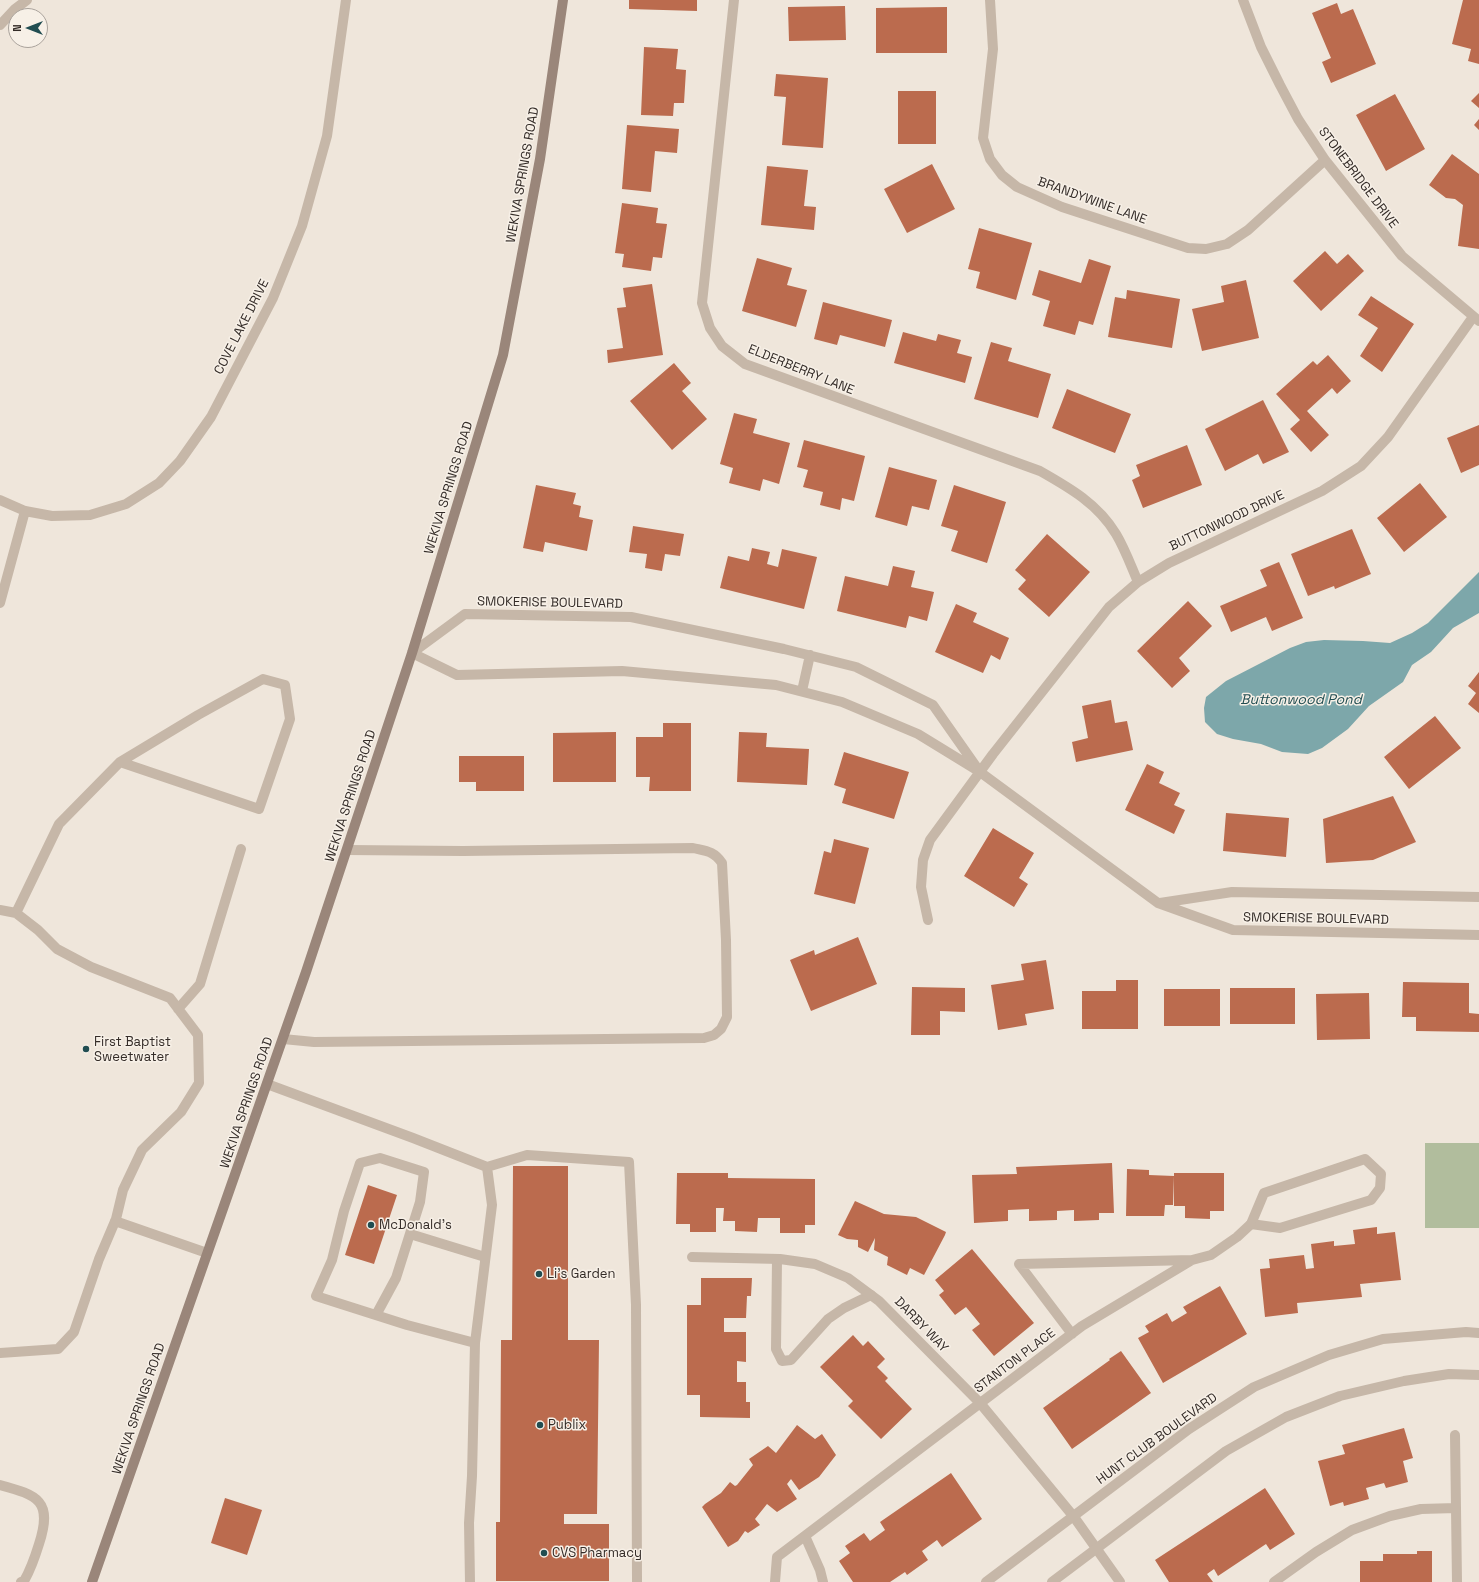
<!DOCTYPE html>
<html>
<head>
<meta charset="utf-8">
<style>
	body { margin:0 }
	#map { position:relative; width:1479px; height:1582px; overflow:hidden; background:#efe6db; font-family:"Space Grotesk",sans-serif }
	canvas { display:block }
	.north { position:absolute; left:8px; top:8px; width:40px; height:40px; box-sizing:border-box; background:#f7f0e7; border:1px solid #a9a29b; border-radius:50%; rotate:270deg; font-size:11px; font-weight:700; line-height:16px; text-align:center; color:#342c28 }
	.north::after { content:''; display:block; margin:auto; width:14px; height:18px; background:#214d51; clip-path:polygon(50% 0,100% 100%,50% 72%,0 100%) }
</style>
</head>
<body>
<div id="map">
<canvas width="1479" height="1582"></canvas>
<div class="north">N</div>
</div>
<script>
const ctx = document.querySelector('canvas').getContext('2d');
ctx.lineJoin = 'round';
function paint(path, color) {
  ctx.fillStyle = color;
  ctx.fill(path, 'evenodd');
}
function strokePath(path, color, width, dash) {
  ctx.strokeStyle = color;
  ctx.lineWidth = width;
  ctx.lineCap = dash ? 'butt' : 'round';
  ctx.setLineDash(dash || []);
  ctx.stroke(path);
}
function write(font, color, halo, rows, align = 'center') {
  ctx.font = font + ' "Space Grotesk",sans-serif';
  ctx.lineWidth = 3;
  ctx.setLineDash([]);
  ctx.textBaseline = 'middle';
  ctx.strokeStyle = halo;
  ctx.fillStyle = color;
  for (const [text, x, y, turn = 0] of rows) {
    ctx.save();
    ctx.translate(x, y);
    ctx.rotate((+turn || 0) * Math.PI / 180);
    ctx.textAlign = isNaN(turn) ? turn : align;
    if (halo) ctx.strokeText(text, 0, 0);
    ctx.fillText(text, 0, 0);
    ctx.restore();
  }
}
const green = new Path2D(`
	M1425,1143h54v85h-54z`);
const water = new Path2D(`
	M1479,572v41l-26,15 -22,24 -19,13 -9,17 -34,24 -21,23 -26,19 -14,6 -26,-2 -21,-8 -28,-5 -16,-5 -12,-12 -1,-14 2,-11 20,-16 64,-33 16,-6 18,-2 39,1 27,2 22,-10 16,-10z`);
const building = new Path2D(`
	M629,0h68v11l-68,-2z
	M1463,0h16v64l-11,-3 3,-12 -19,-5z
	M1337,3l4,11 12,-5 23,55 -45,19 -9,-21 9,-4 -19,-45z
	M845,6l1,34 -57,1 -1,-34z
	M947,7v46h-71v-45z
	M644,47l34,2 -2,20 10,1 -2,33h-10l-1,13 -32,-1z
	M776,74l52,4 -5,70 -41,-3 4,-48 -12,-1z
	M898,91h38v53h-38z
	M1479,93v15l-8,-7z
	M1395,94l30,55 -39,22 -30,-56z
	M1479,119v11l-5,-5z
	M627,125l52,4 -2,24 -22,-2 -4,41 -29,-3z
	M1452,154l27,20v75l-21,-3 5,-41 -8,-6 -9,-1 -17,-13z
	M932,164l23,45 -48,24 -23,-44z
	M767,166l41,4 -4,36 12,1 -2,23 -53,-5z
	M622,203l36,5 -2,15 11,1 -5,34 -9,-1 -2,14 -29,-4 2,-13 -9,-1z
	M979,228l53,15 -16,57 -40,-12 4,-16 -12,-3z
	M1325,251l12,13 11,-10 16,17 -43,40 -28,-30z
	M757,258l35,10 -5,17 20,5 -11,37 -54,-16z
	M1089,259l22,7 -18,59 -14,-4 -4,14 -32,-9 7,-25 -18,-6 7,-25 42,13z
	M1246,280l13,58 -57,13 -10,-42 32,-7 -3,-16z
	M652,284l11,71 -55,8 -1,-13 16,-2 -6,-40 9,-1 -3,-19z
	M1127,290l53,9 -8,49 -64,-11 7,-40 11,2z
	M1371,296l43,28 -32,48 -22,-16 18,-28 -20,-13z
	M823,302l69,18 -7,27 -45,-12 -3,10 -23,-6z
	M903,332l33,9 2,-7 23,6 -4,13 15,4 -7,26 -71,-20z
	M991,342l21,6 -4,13 43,13 -13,44 -64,-19z
	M1328,355l23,26 -14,13 -5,-6 -25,23 22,24 -18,17 -21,-23 10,-9 -24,-26 37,-33 4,4z
	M674,363l17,20 -9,8 25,28 -35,31 -42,-49z
	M1067,389l64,25 -16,39 -63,-25z
	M1263,400l26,52 -26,12 -5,-10 -33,17 -20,-42z
	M734,413l23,6 -4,14 37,10 -11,41 -16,-5 -3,12 -31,-8 4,-15 -13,-4z
	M1479,425v40l-18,8 -14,-35z
	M804,440l61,16 -11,45 -12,-3 -2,12 -20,-5 3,-13 -20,-5 5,-17 -11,-3z
	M1187,445l15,40 -59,23 -11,-28 8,-4 -4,-11z
	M889,467l48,13 -8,30 -17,-4 -5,20 -32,-9z
	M1420,483l27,34 -43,35 -27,-34z
	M536,485l40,8 -3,11 8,2 -2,11 14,3 -6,31 -42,-9 -2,10 -20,-4z
	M954,485l52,17 -19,61 -36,-12 7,-20 -17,-5z
	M633,526l51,8 -4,22 -15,-2 -3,17 -17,-3 2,-14 -18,-2z
	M1352,529l19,45 -36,15 -1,-3 -26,10 -17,-42z
	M1047,534l43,38 -41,45 -31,-28 8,-9 -11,-10z
	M752,548l18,4 -3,12 11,3 4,-18 35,8 -13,52 -84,-21 8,-32 21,5z
	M1279,562l24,56 -31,13 -6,-14 -35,15 -11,-26 47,-20 -7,-16z
	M893,566l22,5 -4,16 23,5 -7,29 -18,-5 -3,12 -69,-17 8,-35 43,10z
	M1188,601l24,25 -33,32 11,13 -18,17 -35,-37z
	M956,604l21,9 -4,9 36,16 -9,22 -9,-5 -8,18 -48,-21z
	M1479,672v41l-11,-9 8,-11 -8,-7z
	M1111,700l4,23 12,-2 6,29 -57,12 -4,-20 16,-4 -6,-32z
	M1435,716l26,32 -52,41 -25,-32z
	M663,723h28v68h-42l1,-14h-14v-40h27z
	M616,732v50h-63v-49z
	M739,732l28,1 -1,14 43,2 -2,36 -70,-3z
	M844,752l65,20 -15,47 -52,-16 4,-14 -12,-4z
	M459,756h65v35h-48v-9h-17z
	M1147,764l17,8 -5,11 21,10 -6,12 11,5 -11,24 -49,-24z
	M1393,796l23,46 -43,18 -47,3 -3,-44z
	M1226,813l63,5 -3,39 -63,-6z
	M993,828l41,25 -15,25 9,6 -14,23 -50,-31z
	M834,839l35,9 -14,56 -41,-10 10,-43 7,2z
	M858,937l19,47 -66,27 -21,-51 24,-10 1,5z
	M1046,960l8,49 -29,5 2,11 -29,5 -7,-45 33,-5 -3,-16z
	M1116,980h22v49h-56v-38h34z
	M1403,982l66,1v30l10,1v18l-63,-1v-14h-14z
	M912,987l53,1v24l-25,-1v24h-29z
	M1230,988h65v36h-65z
	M1164,989h56v37h-56z
	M1369,993l1,46 -53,1 -1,-46z
	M1112,1163l2,50h-15v7l-25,1v-11l-17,1v9l-28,1v-12l-21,1v11l-34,2 -2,-48 45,-1 -1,-7z
	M513,1166h55v174h31l-2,174h-33v10h45v57h-113v-59h4l1,-182h11z
	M1127,1169l22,1v5l25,1 -1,29h-8l-1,11h-38z
	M677,1173h51v5l87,1v46h-10v8h-25v-15h-22l-1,14 -22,-1v-10h-12l1,-13h-8v24h-26v-8h-14z
	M1174,1173h50v38h-14v8l-25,-1v-12h-11z
	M368,1185l29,10 -23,69 -29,-9z
	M855,1201l29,13 32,3 30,15 -1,3 -21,40 -14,-7 -3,7 -20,-10 1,-8 -14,-7 1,-12 -7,14 -10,-5v-7l-11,-1 -9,-4z
	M1377,1227v7l18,-2 6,48 -41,4 2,13 -65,6 1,10 -33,4 -5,-48 10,-1 -1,-9 35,-4 2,14 8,-1 -3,-24 23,-3v5l21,-2 -2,-14z
	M972,1249l62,74 -40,33 -22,-26 8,-6 -14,-17 -11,8 -16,-20 5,-4 -9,-11z
	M701,1278h51l-1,18h-4l-1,22h-22v14h22v30l-9,-1v21h9v20h4v16l-50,-1v-22h-13v-90h14z
	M1220,1286l27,48 -84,49 -25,-45 11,-6 -4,-6 22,-13 5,9 15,-9 -4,-6z
	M853,1335l10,11 5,-5 17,18 -8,8 11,11 -3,3 27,28 -31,30 -33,-33 5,-5 -33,-34z
	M1121,1351l30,42 -79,56 -29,-41 67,-48 -1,-1z
	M797,1425l18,14 7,-5 14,21 -17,22 -20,13 -8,-11 -4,5 10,15 -20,13 -10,-8 -12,15 5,6 -12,8 -3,-2 -7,10 -10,6 -26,-40 3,-3 16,-11 9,-11 5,4 2,-1 16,-20 -4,-6 19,-13 8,7z
	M1404,1428l9,30 -10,3 5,21 -22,6 -2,-5 -18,5 3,11 -25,7 -1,-4 -13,4 -12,-45 27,-7 -3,-9z
	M951,1473l31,46 -40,28 -5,-7 -15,11 6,9 -21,15 -2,-3 -15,10h-37l-14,-21 11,-8 -5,-7 19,-13 6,8 15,-11 -5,-8z
	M1265,1488l30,46 -25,16 -4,-6 -48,32 -4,-7 -7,5 6,8h-44l-14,-22z
	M225,1498l37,12 -15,45 -36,-12z
	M1417,1551h15v31h-72v-21h23v-7h34z`);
const service = new Path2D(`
	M0,910l16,3 43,-89 61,-62 78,-47 65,-36 22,6 5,34 -31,90 -139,-47
	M178,1009l22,-25 41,-135
	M283,1039l31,3 390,-4 10,-3 7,-6 6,-12 -1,-77 -4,-77c-8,-12 -16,-12 -29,-15l-230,3 -116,-1
	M267,1084l146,54 74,29 5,38 -17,138
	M1365,1159l16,15 -1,14 -9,12 -91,28 -29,-4 13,-31z
	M487,1167l40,-12 102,7 7,143 1,277
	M115,1221l92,32
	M410,1234l75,23
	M777,1259l-1,90 6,12 9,-1 37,-41 16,-11 27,-13
	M376,1315l20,-37 24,-76 4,-30 -44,-14 -20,5 -16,48 -12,49 -16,36 91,29 68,18 -3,133 -3,47 1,59
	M0,1353l58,-4 16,-17 25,-73 17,-40 7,-29 19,-40 39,-38 18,-29 -1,-48 -28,-37 -79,-31 -34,-18 -19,-19 -22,-17
	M0,1485c38,10 53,16 39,59 -4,13 -8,25 -15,37l-3,1`);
const minor = new Path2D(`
	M734,0l-32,303 8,25 12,18 23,18 295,107c30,17 58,33 76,63 9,15 15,32 22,48
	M990,0l3,49 -10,89 7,21 12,16 15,12 45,20 126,41 18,1 21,-5 21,-14 77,-70
	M1243,0l18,47 19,38 18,34 27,41 77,96 77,65
	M0,25l15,-16 12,-9
	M0,500l25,11 27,5 38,-1 36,-11 33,-21 21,-22 31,-44 62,-119 29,-72 25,-90 19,-136
	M0,603l25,-92
	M802,691l8,-36
	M980,772l-47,-67 -77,-38 -72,-18 -153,-32 -166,-3 -53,39 45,22 165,-4 154,14 66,17 76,32 62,38 178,131 75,27 246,5
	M1160,903l72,-11 247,5
	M928,920l-7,-33 2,-27 7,-20 63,-86 116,-147 29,-25 31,-19 153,-72 39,-25 27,-29 85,-120
	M692,1257l88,2 35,5 33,14 31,23 101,102 94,114 46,65
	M1072,1334l-53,-70 173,-4
	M1455,1435l2,147
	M805,1536l15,34 3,12
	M775,1582l2,-25 305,-231 110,-66 19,-5 26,-18 14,-13
	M1274,1582l42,-30 36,-22 38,-14 31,-7 35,-1`);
const tertiary = new Path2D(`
	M986,1582l203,-153 65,-42 75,-32 54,-16 83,-7 13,1
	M1052,1582l174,-131 60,-34 54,-21 64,-15 45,-7 30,1`);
const secondary = new Path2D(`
	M92,1582l214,-610 106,-319 91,-298 37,-196 23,-159`);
const markers = [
	[86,1049,4,"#214d51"],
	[371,1225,4,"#214d51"],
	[539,1274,4,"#214d51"],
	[540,1425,4,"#214d51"],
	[544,1553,4,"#214d51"]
];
const streetNames = [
	["WEKIVA SPRINGS ROAD",523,175,-80],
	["STONEBRIDGE DRIVE",1358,178,53],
	["BRANDYWINE LANE",1092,201,20],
	["COVE LAKE DRIVE",242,327,-63],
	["ELDERBERRY LANE",801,370,22],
	["WEKIVA SPRINGS ROAD",449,488,-73],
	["BUTTONWOOD DRIVE",1227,521,-25],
	["SMOKERISE BOULEVARD",550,603,1],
	["WEKIVA SPRINGS ROAD",351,796,-72],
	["SMOKERISE BOULEVARD",1316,919,1],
	["WEKIVA SPRINGS ROAD",247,1103,-71],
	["DARBY WAY",921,1325,46],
	["STANTON PLACE",1015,1361,-37],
	["WEKIVA SPRINGS ROAD",139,1409,-71],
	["HUNT CLUB BOULEVARD",1157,1439,-36]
];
const poiNames = [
	["First Baptist",94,1042],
	["Sweetwater",94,1057],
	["McDonald's",379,1225],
	["Li's Garden",547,1274],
	["Publix",548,1425],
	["CVS Pharmacy",552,1553]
];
const waterNames = [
	["Buttonwood Pond",1301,700]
];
paint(green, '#b1bd9d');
paint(water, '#7da7aa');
paint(building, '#bb6b4e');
strokePath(service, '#c6b7a8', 10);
strokePath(minor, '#c6b7a8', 10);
strokePath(tertiary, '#c6b7a8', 10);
strokePath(secondary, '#9a867a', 10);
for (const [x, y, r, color] of markers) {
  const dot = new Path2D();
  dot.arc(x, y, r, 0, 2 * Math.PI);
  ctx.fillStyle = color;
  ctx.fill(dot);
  strokePath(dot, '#f7f0e7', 1.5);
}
write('13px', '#342c28', '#f7f0e7', streetNames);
write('13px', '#342c28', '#f7f0e7', poiNames, 'left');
write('italic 14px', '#214d51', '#f7f0e7', waterNames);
</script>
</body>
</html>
